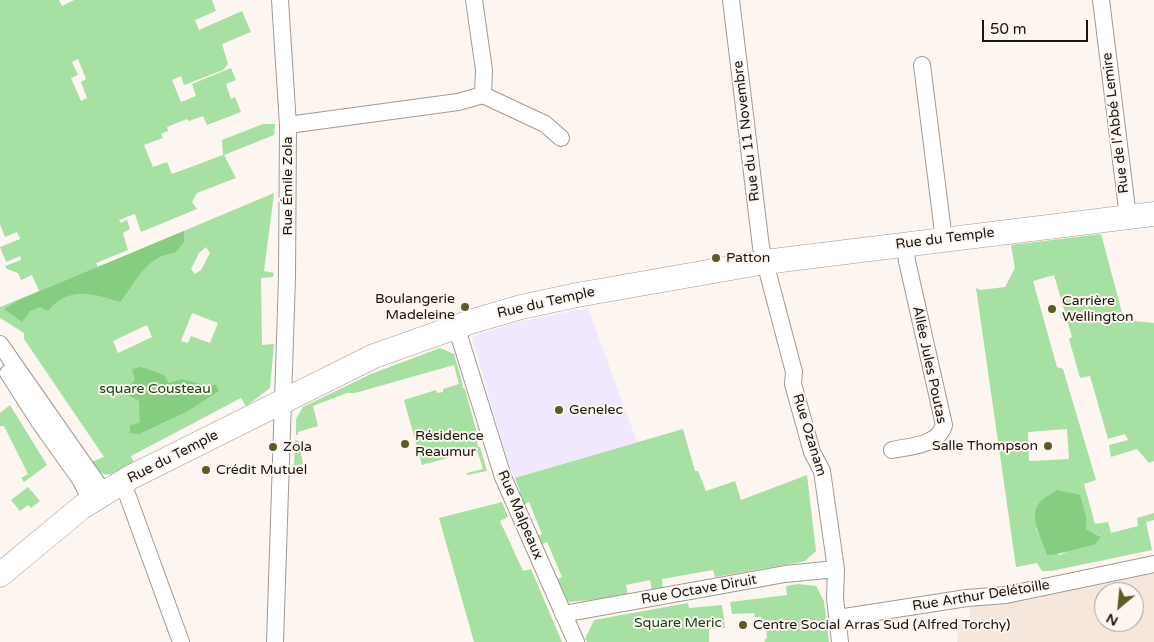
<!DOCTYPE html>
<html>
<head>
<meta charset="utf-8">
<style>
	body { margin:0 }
	#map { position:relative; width:1154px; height:642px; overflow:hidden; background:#fdf5ef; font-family:"Varela Round",sans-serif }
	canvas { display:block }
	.north { position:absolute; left:1094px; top:582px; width:50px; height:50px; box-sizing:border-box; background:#fdf5ef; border:1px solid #a19c97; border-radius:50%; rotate:208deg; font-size:14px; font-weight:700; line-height:20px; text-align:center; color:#181613 }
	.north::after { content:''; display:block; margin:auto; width:18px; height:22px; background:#5f5b28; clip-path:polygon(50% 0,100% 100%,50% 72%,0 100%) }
	.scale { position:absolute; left:982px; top:20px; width:106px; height:22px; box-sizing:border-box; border:2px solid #181613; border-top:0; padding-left:6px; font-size:15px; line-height:18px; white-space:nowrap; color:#181613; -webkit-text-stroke:4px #fdf5ef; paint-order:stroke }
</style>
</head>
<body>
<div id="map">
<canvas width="1154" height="642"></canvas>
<div class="north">N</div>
<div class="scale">50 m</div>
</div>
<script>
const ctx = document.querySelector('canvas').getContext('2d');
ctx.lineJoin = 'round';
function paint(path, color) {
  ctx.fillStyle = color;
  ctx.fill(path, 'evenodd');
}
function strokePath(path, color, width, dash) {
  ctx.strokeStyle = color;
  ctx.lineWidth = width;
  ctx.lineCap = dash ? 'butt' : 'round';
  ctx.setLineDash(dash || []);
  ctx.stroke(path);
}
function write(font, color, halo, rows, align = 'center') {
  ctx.font = font + ' "Varela Round",sans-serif';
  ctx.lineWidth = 4;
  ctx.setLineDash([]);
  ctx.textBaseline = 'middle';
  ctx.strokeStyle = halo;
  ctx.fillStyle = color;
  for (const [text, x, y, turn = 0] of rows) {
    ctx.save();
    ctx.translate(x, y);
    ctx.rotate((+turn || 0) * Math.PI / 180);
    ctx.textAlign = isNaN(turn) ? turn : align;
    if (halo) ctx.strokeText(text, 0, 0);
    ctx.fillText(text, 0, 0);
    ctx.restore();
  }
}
const built = new Path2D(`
	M1154,564v78h-197l1,-19 13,-3 -2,-17zM1104,592h30v30h-30z`);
const industrial = new Path2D(`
	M588,308l49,134 -122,36 -8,-18 -35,-123 45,-15z`);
const green = new Path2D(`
	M0,0h59l3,6 12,-6h138l4,11 -21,9 4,10 43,-19 9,21 -29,12 6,20 -5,6 -39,15 -3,-9 -9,4 9,22 15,-6 -4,-12 39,-16 5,12 -10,4 5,15 4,-2 6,15 -34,13 -4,-9 -14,5 -2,-2 -20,8 1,4 -7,3 2,4 -19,7 9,22 14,-5 5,12 51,-19 -1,-15 41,-16h12l-1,11 -50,20 12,23 -39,15 -5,9 5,7 -56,23 -6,-18 -16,6 2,3 6,-3 3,9 -7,4 5,17 -32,13 2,4 176,-74 -10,78 10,2 -1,4 -12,1 1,67 12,-1 -4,44 -24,18 -5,-8 -110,58 3,8c-21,10 -27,18 -45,-1l15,-6 -80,-118v-6l-24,-15v-11l39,-16 -7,-16 -11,5 -3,-7 -11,-4 -2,-3 16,-6 -1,-4 -14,6 -6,-15 20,-8 -3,-7 -12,5 -5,-13zM78,59l8,20 -5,3 6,16 -6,3 -10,-23 7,-3 -6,-13zM206,247l4,6 -9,17 -6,4 -4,-5 8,-16zM192,313l26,10 -8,20 -19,-7 -3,7 -7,-2zM147,325l5,12 -34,16 -5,-12z
	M1101,234l23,86 30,3v138l-5,2 -12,-14 -26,8 -2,-12 19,-5 -3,-6 -17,5 -18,-63 -10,2 -11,-39 3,-2 -18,-62 -21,6 24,86 6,2 33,111 -12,4 11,40 13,-2 3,11 27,-7 -1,-8 17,-5v7l-8,2 6,28 -101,21h-9l-5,-8 -21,4 -40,-279 4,2 25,-3 10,-19 -4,-23zM1067,429l2,30 -40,2 -1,-29zM1086,517v12l14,7 -6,9 -21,4 -13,6 -15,-8 -9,-19z
	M440,348l14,6 9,32 -1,1 3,2 14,52 -2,1 1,5h2l7,24 -20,4v-2l16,-4 -6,-19 -55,15 -18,-65 32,-10 1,3 6,-1v-3l16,-5 -5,-19 -99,28h-8l-34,13 5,20 -20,6v3h-2v-16l7,-12 68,-33z
	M10,405l37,60 -23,17 -3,-4 7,-4 -24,-48h-4v-13z
	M683,429l12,42h3l8,20 29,-10 6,19 66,-25 9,76 -11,10 -9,2 -81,14 -2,-7 -51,9 1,11 -11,2 -2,-12 -24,5 2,11 -59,6 -6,-5 -8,-17 7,-3 -15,-35 -7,3 -4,-8 6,-3 -13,-32 -6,3 -4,-9 1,-5 -5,-13z
	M295,440l4,1 4,23 -9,2z
	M28,487l12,14 -9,7 -3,-3 -8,6 -9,-11z
	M502,502l6,15 -8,4 23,50 8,-2 31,73h-88l-35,-124z
	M798,584l18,2 8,15 5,41h-64l-1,-2 3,-2 -1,-11h-5v-10h-6l-1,-4 -22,1 -2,-12 57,-7 -1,-9z
	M688,603l1,5 33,-3 3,23 -16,1v13h-122l-2,-3 9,-19z`);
const forest = new Path2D(`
	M184,231v11l-9,11c-28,2 -39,29 -55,49 -27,-9 -52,-16 -72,9l-8,-4 -10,4 -8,11 -18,-13 17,-10z
	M141,367l23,8 5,8 13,-4 21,6h13l3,6 -31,20 -49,23 -9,-1v-8l10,-2 -1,-22 -17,-9 13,-12 -3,-11z
	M1057,490l23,5 6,22v12l15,8 -7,8c-16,3 -31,9 -47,10 -4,-15 -20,-38 -7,-53 4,-5 12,-8 17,-12z`);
const street = new Path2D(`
	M474,0l10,70 -1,25 62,29 16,14
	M731,0l30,247 33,125 -1,12 19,68 10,19 14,98 -1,29 5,44
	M1101,0l27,217
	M922,65l22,175
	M288,125l170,-23 25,-7
	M456,326l47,151 73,165
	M0,344l104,149
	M8,373l30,47 42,59 11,21
	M892,450c18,-4 46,-4 52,-25l-37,-164 -2,-17
	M121,483l6,11 54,148
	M563,614l222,-40 51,-5
	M838,618l129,-20 39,-3 148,-31
	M275,642l12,-364 1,-153 -8,-125`);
const secondary = new Path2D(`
	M0,575l82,-68 49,-30 243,-121 99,-35 48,-14 56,-12 188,-33 389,-48`);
const markers = [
	[716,258,5,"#5f5b28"],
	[465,307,5,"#5f5b28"],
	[1052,309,5,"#5f5b28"],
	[559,410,5,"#5f5b28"],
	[405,444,5,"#5f5b28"],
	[1048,446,5,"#5f5b28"],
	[273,447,5,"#5f5b28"],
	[206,470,5,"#5f5b28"],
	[743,625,5,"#5f5b28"]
];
const streetNames = [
	["Rue de l'Abbé Lemire",1116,123,-97],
	["Rue du 11 Novembre",747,131,-97],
	["Rue Émile Zola",288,186,-90],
	["Rue du Temple",945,239,-7],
	["Rue du Temple",546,303,-13],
	["Allée Jules Poutas",929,365,78],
	["Rue Ozanam",809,435,73],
	["Rue du Temple",173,457,-27],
	["Rue Malpeaux",520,515,67],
	["Rue Octave Diruit",699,590,-10],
	["Rue Arthur Delétoille",981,596,-9]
];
const poiNames = [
	["Patton",726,258],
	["Boulangerie",455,299,"right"],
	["Madeleine",455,315,"right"],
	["Carrière",1062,301],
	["Wellington",1062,317],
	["Genelec",569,410],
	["Résidence",415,436],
	["Reaumur",415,452],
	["Salle Thompson",1038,446,"right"],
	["Zola",283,447],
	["Crédit Mutuel",216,470],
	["Centre Social Arras Sud (Alfred Torchy)",753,625]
];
const parkNames = [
	["square Cousteau",155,389],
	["Square Meric",678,623]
];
paint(built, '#f6e7dc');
paint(industrial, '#f0e8fe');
paint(green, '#a6e0a2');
paint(forest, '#85cd81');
strokePath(street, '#a19a94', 18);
strokePath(secondary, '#a19a94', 25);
strokePath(street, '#fff', 16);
strokePath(secondary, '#fff', 24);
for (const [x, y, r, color] of markers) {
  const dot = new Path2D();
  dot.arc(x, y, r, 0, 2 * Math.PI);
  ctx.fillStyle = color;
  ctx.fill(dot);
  strokePath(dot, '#fdf5ef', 2);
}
write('14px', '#181613', '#fdf5ef', streetNames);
write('14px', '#181613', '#fdf5ef', poiNames, 'left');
write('14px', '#164716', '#fdf5ef', parkNames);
</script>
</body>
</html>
